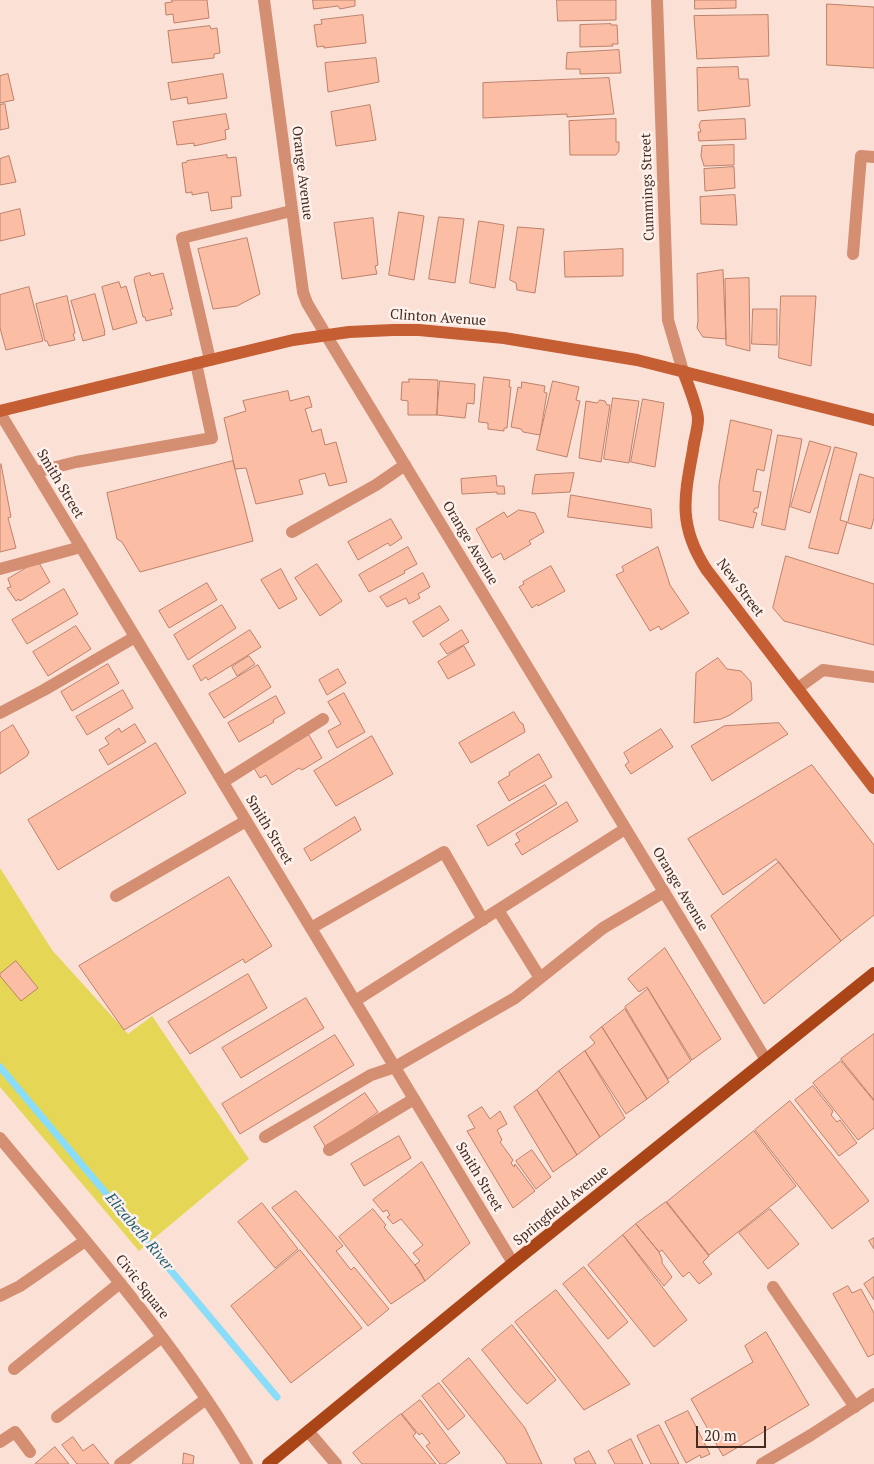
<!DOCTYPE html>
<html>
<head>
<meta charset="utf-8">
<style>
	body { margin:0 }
	#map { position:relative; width:874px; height:1464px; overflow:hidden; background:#fbe0d6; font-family:"PT Serif",serif }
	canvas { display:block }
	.scale { position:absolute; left:696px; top:1426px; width:70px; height:22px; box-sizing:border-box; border:2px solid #452c23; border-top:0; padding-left:6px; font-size:15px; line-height:18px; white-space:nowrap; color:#452c23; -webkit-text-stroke:4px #fef1ec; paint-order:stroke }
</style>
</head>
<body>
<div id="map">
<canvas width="874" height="1464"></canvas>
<div class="scale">20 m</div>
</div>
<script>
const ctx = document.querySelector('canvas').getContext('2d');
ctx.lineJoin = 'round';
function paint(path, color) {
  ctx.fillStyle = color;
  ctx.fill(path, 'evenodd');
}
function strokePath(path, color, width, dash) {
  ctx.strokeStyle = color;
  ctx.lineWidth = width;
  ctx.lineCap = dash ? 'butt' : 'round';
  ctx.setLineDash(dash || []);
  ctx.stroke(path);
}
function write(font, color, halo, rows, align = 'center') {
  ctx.font = font + ' "PT Serif",serif';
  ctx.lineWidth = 5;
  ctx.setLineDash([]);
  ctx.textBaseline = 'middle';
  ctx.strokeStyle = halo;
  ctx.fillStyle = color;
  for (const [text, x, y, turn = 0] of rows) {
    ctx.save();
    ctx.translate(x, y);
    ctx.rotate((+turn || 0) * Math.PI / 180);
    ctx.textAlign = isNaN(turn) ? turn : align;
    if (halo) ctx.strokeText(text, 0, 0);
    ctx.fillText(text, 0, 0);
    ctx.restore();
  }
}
const green = new Path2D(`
	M0,868l52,82 76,84 24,-18 97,143 -110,92 -139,-164z`);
const stream = new Path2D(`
	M0,1067l277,330`);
const building = new Path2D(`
	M172,0h35l2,18 -35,5 -1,-9 -7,1 -1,-12 7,-1z
	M313,0h42v6l-15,3 -2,-3 -24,3z
	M557,0h59v20l-58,1z
	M695,0h41v8l-41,1z
	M827,4l47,3v61l-47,-3z
	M363,15l3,28 -42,5v-2l-7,1 -3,-22 8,-1 -1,-4z
	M768,15l1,41 -72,3 -3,-43z
	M611,24v1h6l1,19h-6l1,2 -33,1v-22z
	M210,26l1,3 6,-1 3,25 -6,1v4l-42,5 -4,-32z
	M619,50l2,23 -41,1v-5h-14l1,-16z
	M376,58l3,24 -51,10 -3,-29z
	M738,67l1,12h9l2,27 -52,5 -1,-43z
	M8,74l6,26 -14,3v-27z
	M223,74l4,24 -39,6 -1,-7 -16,3 -3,-17z
	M609,78l5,36 -47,3v-3l-84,4v-35z
	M5,104l4,24 -9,2v-25z
	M370,105l6,35 -40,6 -5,-34z
	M226,114l3,15 -4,1 1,9 -32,7v-3l-17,2 -4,-23z
	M616,119v23h3v9l-3,4h-46l-1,-34z
	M745,119l1,20 -47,2 -1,-9h3l-2,-7 2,-4z
	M734,145v20l-30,1 -3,-10 1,-10z
	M227,155v3l9,-1 5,39 -10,1 1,11 -21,3 -3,-19 -16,3v-3l-6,1 -4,-30 5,-1v-1z
	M9,156l7,26 -16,3v-26z
	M734,167l1,21 -30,3 -1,-22z
	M735,195l2,30 -36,-1 -1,-27z
	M20,209l5,26 -25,6v-27z
	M399,212l25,4 -10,64 -25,-5z
	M439,217l25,2 -9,64 -26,-4z
	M373,218l5,47 -3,1 2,8 -35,5 -8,-56z
	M479,221l25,4 -9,63 -25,-5z
	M518,227l26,2 -9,64 -18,-3 -1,-7 -6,-3z
	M247,238l13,56 -23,12 -24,3 -15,-60z
	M623,249v27l-58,1 -1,-25z
	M723,270l3,69 -23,-2 -6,-9 1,-7 -1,-47z
	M150,273l1,3 12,-3 10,36h-3l2,6 -26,6 -1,-4h-2l-9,-37 1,-3z
	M749,278l1,73 -24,-6 -1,-66z
	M119,282l2,6 5,-2 11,37 -24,7 -11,-43z
	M29,287l14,54 -37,9 -6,-22v-33z
	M95,294l10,38h-1l1,3 -22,6 -12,-40z
	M67,296l8,37 -2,1 2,6 -26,6 -2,-5h-2l-9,-37z
	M781,296h35l-5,70 -32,-8z
	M753,309h24v36l-25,-1z
	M484,377l26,3 -1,7h2l-4,41h-3v3l-16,-2v-6l-9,-1z
	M409,379l29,1 -1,35h-29v-14l-7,-1 1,-18h7z
	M440,381l35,3 -1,20 -7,-1 -2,15 -28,-3z
	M553,381l26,6 -3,13 4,1 -13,56 -30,-7z
	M522,382l23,4 -1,6 3,1 -7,42 -17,-3 -2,-3 -10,-2 7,-40 3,1z
	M288,391l2,10 19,-5 3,11 -7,2 7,23 9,-3 4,16 11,-3 11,40 -18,4 -4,-13 -26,7 4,14 -47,10 -10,-36 -11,1 -11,-51 22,-7 -3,-10z
	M613,398l26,3 -10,62 -25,-4z
	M643,399l21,4 -9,64 -24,-5z
	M600,400l5,1 2,4h3l-9,57 -22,-4 7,-57 11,2z
	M731,420l41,10 -8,41 -7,-2 -4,22 8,1 -3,16h-3l-2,4 4,1 -4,15 -34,-8v-35z
	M778,435l24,4 -17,91 -23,-5z
	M810,441l21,6 -21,66 -19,-6z
	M835,447l22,6 -17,67 7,2 -9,32 -29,-6z
	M233,461l20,80 -113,31 -18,-30 -5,-3 -10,-46z
	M1,464l10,53 -3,1 8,30 -16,4v-87z
	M574,473l-4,19 -38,2 3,-19z
	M860,474l14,4v40l-3,11 -23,-6z
	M496,476l1,10h7l1,8h-8v-2l-35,2 -1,-15z
	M571,495l80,14 1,19 -84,-11z
	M519,510l16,3 9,19 -15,9 2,3 -27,16 -3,-7 -9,5 -16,-29 28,-17 3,5z
	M391,519l11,19 -12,8 -2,-3 -30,17 -10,-18z
	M408,547l9,17 -13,7 1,2 -36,19 -10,-17z
	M658,547l12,38 19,28 -28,17 -2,-4 -9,5 -34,-56 8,-4 -2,-4z
	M786,556l88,28v61l-90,-24 -11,-13z
	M38,561l12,21 -30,19 -1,-2 -3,2 -9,-13 4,-1 -3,-8z
	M317,564l25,37 -22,15 -25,-38z
	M551,566l14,25 -27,15 -1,-2 -5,4 -13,-21 5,-3 -1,-2z
	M281,569l16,30 -18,10 -18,-29z
	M423,573l7,14 -12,7 2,4 -11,6 -3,-6 -19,9 -7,-10z
	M207,583l10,17 -48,28 -10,-17z
	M64,589l14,25 -51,30 -15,-24z
	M222,605l14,23 -48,32 -14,-25z
	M440,606l9,14 -26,17 -10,-15z
	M76,626l15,23 -43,27 -15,-24z
	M250,630l11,17 -53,33 -2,-3 -5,4 -8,-15z
	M462,630l7,12 -22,12 -7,-10z
	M464,646l11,19 -27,14 -10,-17z
	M249,656l6,8 -18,12 -5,-9z
	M718,658l9,11 14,2 10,11 1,18 -22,15 -9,4 -27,4 2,-50z
	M108,664l11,19 -47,28 -11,-19z
	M258,665l13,22 -47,31 -15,-24z
	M338,669l8,14 -19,12 -8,-15z
	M123,690l10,18 -46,27 -11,-18z
	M344,693l21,39 -28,16 -9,-17 13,-7 -13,-22z
	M276,696l9,17 -12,7 1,2 -35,20 -11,-19z
	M514,712l6,10 3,2 2,8 -54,31 -12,-20z
	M779,723l9,11 -76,47 -21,-35 33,-20z
	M135,724l11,18 -38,23 -9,-15 10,-6 -4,-6 14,-10 2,4z
	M13,725l16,27 -2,4 -27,18v-41z
	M661,729l12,18 -42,27 -6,-9 4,-3 -5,-9z
	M309,735l13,23 -20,12 -3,-2 -27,17 -6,-10 -6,3 -6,-10z
	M372,736l21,38 -57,32 -22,-35z
	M156,743l30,50 -128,77 -30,-50z
	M539,754l13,23 -43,24 -11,-19 12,-7 -1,-2z
	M812,765l62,80v70l-33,26 -65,-82 -53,36 -35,-56z
	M545,785l12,19 -69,42 -11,-20z
	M567,802l11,19 -56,34 -7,-11 5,-3 -4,-7z
	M355,817l6,13 -50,31 -7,-12z
	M779,862l62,79 -77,63 -53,-88z
	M229,877l43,69 -27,17 -2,-4 -119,71 -45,-64z
	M665,948l56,91 -29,21 -45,-73 -8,5 -11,-13z
	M16,961l22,27 -17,13 -21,-25v-2z
	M248,974l19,34 -77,46 -22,-32z
	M648,989l43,72 -23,18 -43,-72z
	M306,998l18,30 -83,50 -19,-30z
	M625,1009l44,73 -22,17 -45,-72z
	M602,1027l45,72 -21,15 -41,-63 10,-8 -5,-6z
	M874,1034v66l-33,-41z
	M335,1035l19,30 -114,69 -18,-30z
	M585,1051l40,67 -25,19 -41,-66z
	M841,1061l33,40v27l-16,12 -45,-57z
	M559,1071l41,66 -23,18 -40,-65z
	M813,1086l20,25 -2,4 6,7 3,-2 17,23 -18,13 -44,-56z
	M537,1090l40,65 -24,17 -39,-65z
	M365,1093l13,19 -52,36 -12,-21z
	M790,1101l79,100 -37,28 -77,-99z
	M482,1107l8,12 10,-8 7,13 -10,6 5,10 -2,2 13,18 -2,3 3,4 1,-3 20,27 -22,17 -46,-77 8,-3 -7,-12z
	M754,1131l42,55 -87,69 -42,-53z
	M399,1136l12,22 -47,28 -13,-22z
	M532,1150l19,27 -15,12 -20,-28z
	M422,1162l48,81 -45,38 -10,-16 5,-4 -7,-8 10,-8 -22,-26 -8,5 -6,-7 3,-2 -3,-5 -4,2 -10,-12z
	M296,1191l47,55 -7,5 15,19 3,-3 35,42 -21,17 -96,-118z
	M666,1202l43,54 -6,6 9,12 -13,10 -10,-12 -6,5 -21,-27 -3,2 -23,-28z
	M262,1203l36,46 -23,19 -37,-46z
	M373,1209l13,16 -2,2 35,43 6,11 -34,23 -52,-67z
	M770,1209l29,35 -31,25 -29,-36z
	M636,1224l23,28 3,7v4l10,14 -8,9 -41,-51z
	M623,1235l64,85 -33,27 -66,-82z
	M874,1238v11l-5,-8z
	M300,1250l62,78 -71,55 -60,-77z
	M584,1267l44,55 -20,17 -45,-55z
	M874,1277v23l-10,-16z
	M848,1286l4,7 9,-4 13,24v41l-6,3 -35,-63z
	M556,1290l74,94 -46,26 -69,-88z
	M512,1325l44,55 -29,24 -12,-13 -33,-41z
	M766,1332l43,73 -86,51 -32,-57 62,-37 -8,-16z
	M469,1358l56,70 17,36h-35l-4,-7 -61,-76z
	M439,1383l26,33 -17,14 -26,-34z
	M420,1400l40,53 -15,11h-5l-14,-18 4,-3 -8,-10 -3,2 -17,-21z
	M688,1411l22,43 -9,4 -1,-3 -14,8 -21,-41z
	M401,1414l15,19 -3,3 23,28h-74l-9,-11z
	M659,1425l20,39h-28l-14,-28z
	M73,1437l10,14 10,-7 16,20h-32l-15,-19z
	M631,1439l12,25h-28l-7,-13z
	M55,1447l14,17h-34z
	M589,1451l7,13h-20l-2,-5z
	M184,1453l10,3 -1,8h-10z`);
const service = new Path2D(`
	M853,254l8,-98 13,1
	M210,360l-28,-122 109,-27
	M36,472l40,-10 136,-24 -16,-75
	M292,532l84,-47 29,-20
	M0,569l81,-22
	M798,688l25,-18 51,7
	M0,713l44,-23 91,-53
	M223,782l100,-63
	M116,896l130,-75
	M498,910l42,68
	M311,928l133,-76 39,68
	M355,1001l270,-172
	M265,1137l106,-62 24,-8 120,-69 88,-70 61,-36
	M329,1150l85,-51
	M773,1287l82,120
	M0,1296l20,-10 65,-45
	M14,1369l106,-86
	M57,1417l105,-80
	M308,1431l28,33
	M0,1442l15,-10 15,20
	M120,1464l86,-65`);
const minor = new Path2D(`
	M657,0l11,320 15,51
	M326,335l440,725
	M0,413l513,850
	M0,1138c87,105 179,208 247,326`);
const tertiary = new Path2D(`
	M264,0l39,292 4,11 19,32
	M762,1464l49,-29 63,-41`);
const secondary = new Path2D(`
	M683,371c4,11 15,38 15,48 0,10 -4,21 -5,31 -9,48 -15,75 13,119l168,219
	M0,411l293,-71 56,-8 44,-2h26l85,8 133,22 237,60`);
const primary = new Path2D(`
	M268,1464l245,-201 361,-290`);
const streetNames = [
	["Orange Avenue",302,173,83],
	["Cummings Street",648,187,-92],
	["Clinton Avenue",438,318,4],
	["Smith Street",60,484,59],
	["Orange Avenue",470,543,59],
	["New Street",740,588,53],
	["Smith Street",269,830,59],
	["Orange Avenue",680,889,59],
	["Smith Street",479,1177,59],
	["Springfield Avenue",561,1206,-39],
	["Civic Square",142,1287,52]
];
const waterNames = [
	["Elizabeth River",139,1232,50]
];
paint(green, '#e6d655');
strokePath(stream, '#89ddf9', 7);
paint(building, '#fcbda5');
strokePath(building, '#bc816a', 1);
strokePath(service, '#d48e72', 12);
strokePath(minor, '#d48e72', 12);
strokePath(tertiary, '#d48e72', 12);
strokePath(secondary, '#c55e33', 12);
strokePath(primary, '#a94516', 12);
write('14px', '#452c23', '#fef1ec', streetNames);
write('italic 15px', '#1e6175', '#fef1ec', waterNames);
</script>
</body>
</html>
